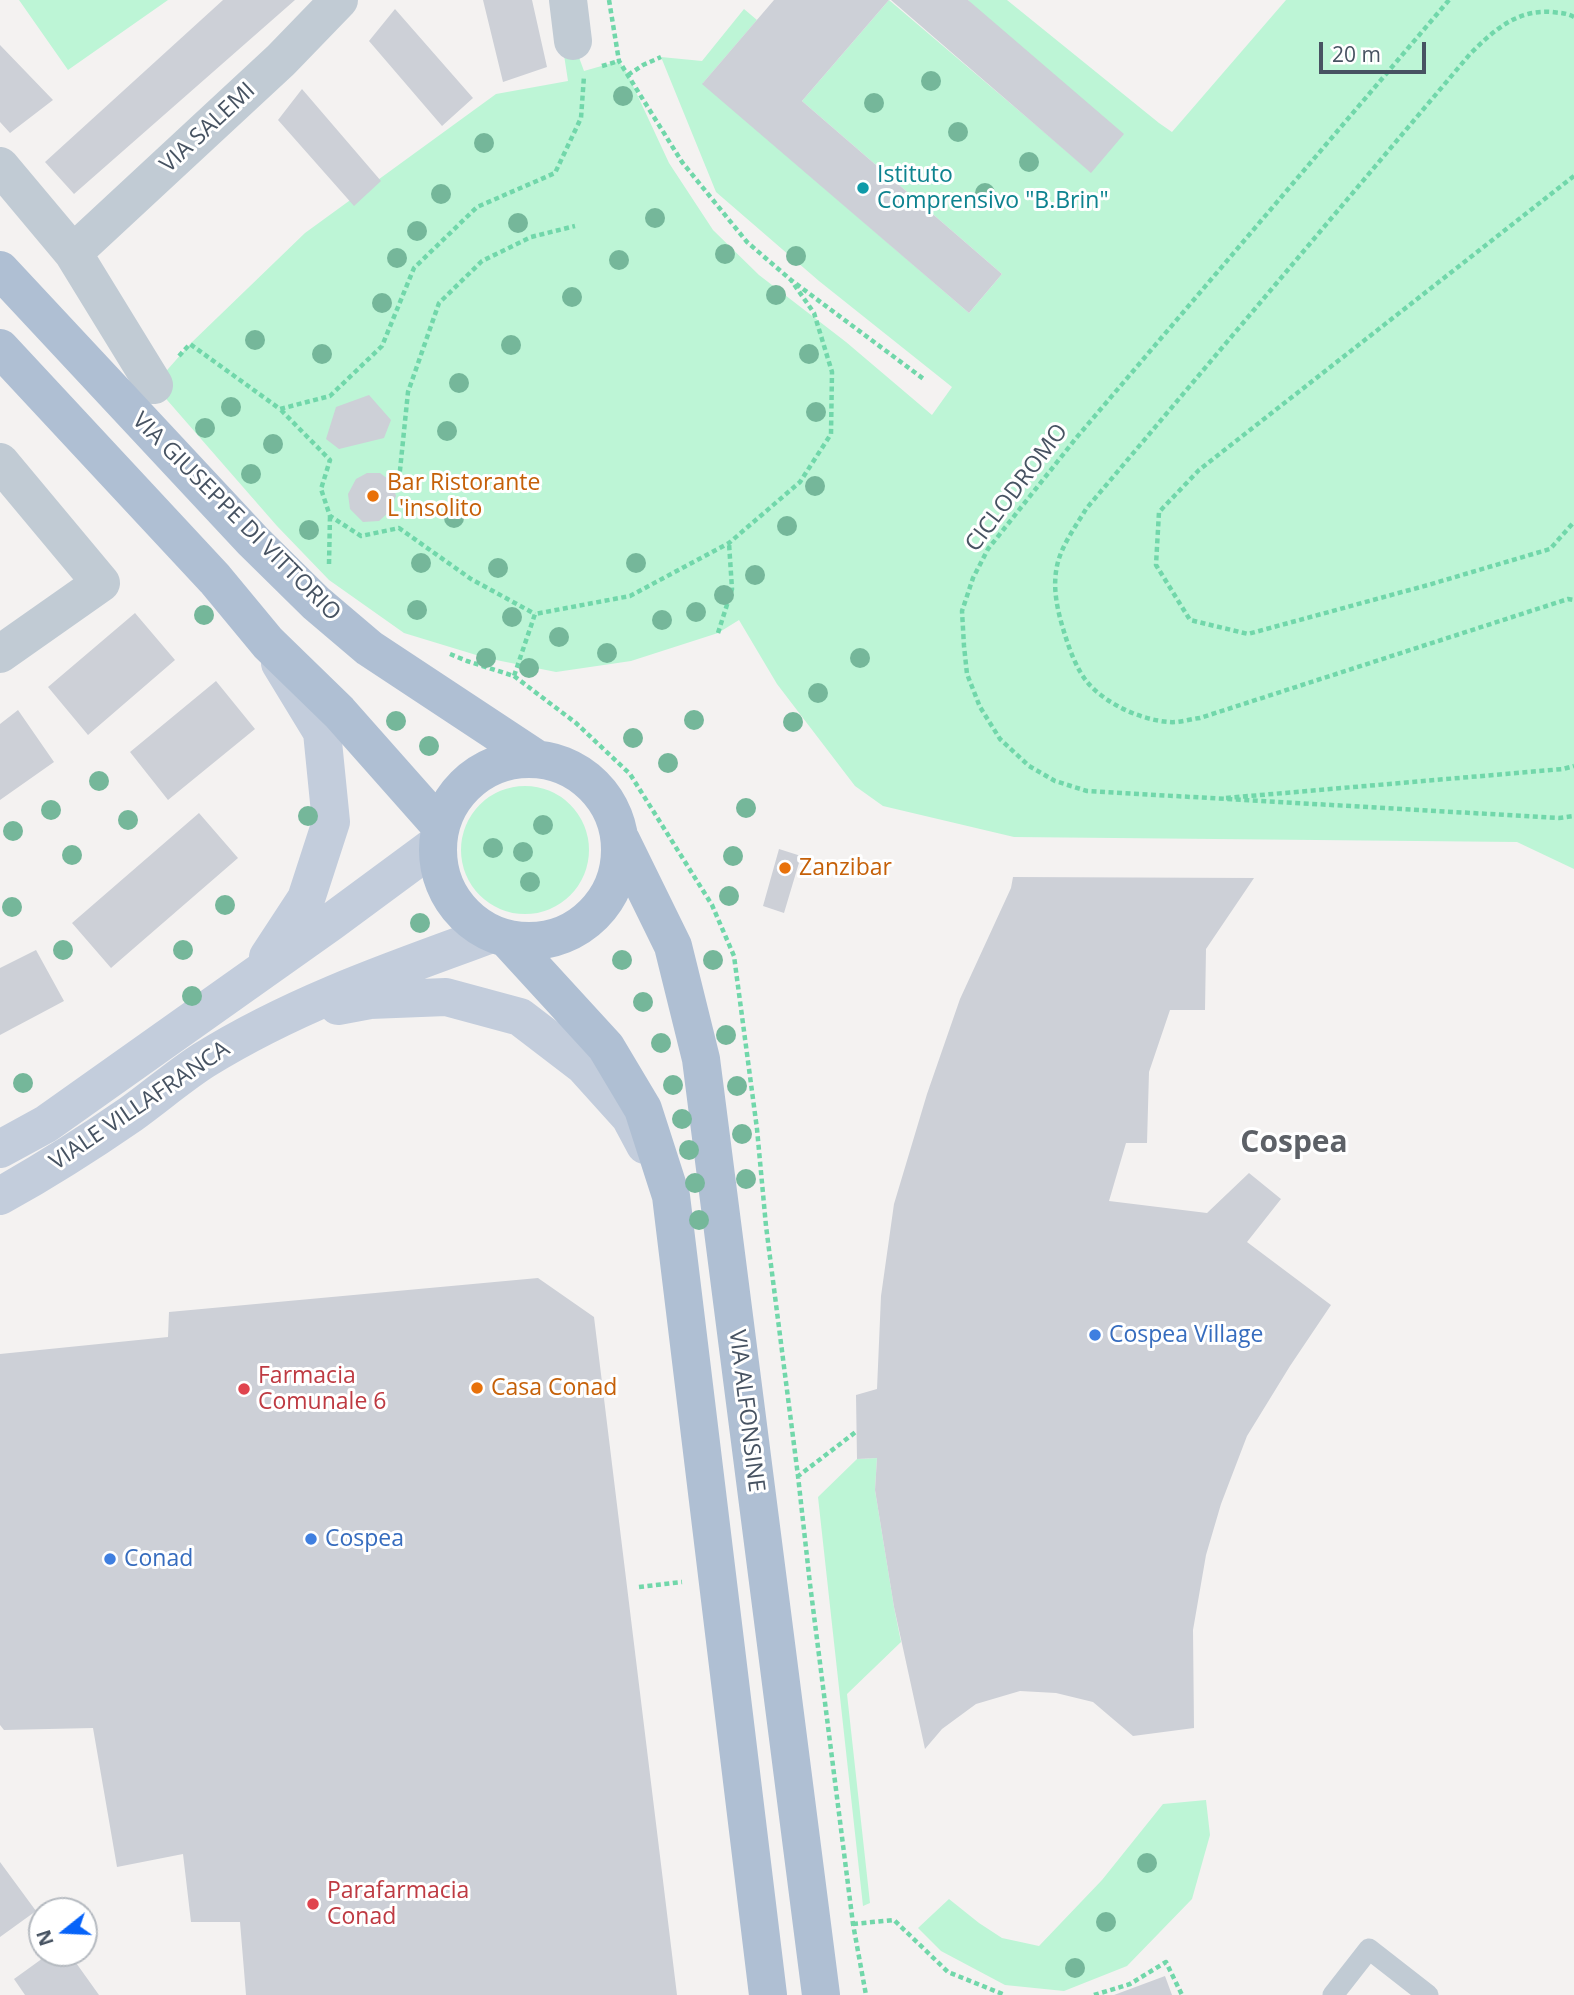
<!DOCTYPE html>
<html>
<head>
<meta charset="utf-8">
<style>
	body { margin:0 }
	#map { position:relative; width:1574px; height:1995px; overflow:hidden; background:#f4f2f1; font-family:"Open Sans",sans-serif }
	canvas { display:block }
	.north { position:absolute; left:28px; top:1897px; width:70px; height:70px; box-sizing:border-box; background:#fff; border:2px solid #b5bac0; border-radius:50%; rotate:252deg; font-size:19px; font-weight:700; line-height:28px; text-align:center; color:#475362 }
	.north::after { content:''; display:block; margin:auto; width:24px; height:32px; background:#0663f9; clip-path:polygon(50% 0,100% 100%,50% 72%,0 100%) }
	.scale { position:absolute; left:1319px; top:42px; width:107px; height:32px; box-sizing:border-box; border:4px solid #475362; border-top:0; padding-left:9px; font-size:21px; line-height:24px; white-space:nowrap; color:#475362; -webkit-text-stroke:5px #fff; paint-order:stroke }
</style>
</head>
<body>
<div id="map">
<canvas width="1574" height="1995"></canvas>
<div class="north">N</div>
<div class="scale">20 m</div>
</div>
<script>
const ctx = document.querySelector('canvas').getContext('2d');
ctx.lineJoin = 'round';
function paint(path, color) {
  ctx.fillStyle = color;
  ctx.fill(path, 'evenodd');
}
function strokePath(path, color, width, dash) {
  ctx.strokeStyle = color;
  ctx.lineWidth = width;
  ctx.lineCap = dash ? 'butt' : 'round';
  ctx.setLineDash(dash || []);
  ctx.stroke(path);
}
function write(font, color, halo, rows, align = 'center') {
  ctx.font = font + ' "Open Sans",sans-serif';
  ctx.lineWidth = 6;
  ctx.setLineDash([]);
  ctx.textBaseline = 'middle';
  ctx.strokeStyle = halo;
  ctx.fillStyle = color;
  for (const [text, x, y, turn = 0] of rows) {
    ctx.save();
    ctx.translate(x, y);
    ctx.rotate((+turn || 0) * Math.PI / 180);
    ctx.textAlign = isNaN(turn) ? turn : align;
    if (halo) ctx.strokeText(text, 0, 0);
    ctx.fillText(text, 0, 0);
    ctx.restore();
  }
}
const green = new Path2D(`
	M19,0h149l-100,70z
	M889,0l202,172 -123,-172h39l152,123 13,9 114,-132h288v869l-57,-27 -503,-5 -131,-31 -28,-20 -78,-102 -38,-64 -21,13 -87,28 -75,11 -70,-14 -82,-25 -75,-53 -52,-54 -123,-141 36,-41 115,-111 191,-139 72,-13 -6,-39 11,-1 11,30 35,-10 9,14 41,88 44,67 46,45 87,67 86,73 20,-28 -133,-106 -103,-89 -55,-135 41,4 42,-52 13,11 -54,63 266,230 33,-39 -200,-173z
	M461 850a64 64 0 1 1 128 0a64 64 0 1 1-128 0Z
	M877,1458l-2,32 19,117 7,35 -54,52 23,209 -7,3 -45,-409 39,-38z
	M1206,1800l4,35 -18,64 -65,67 -63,25 -59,-6 -64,-34 -23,-23 31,-29 30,24 23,15 37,8 63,-66 61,-76z`);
const building = new Path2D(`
	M223,0h72l-221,194 -29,-32z
	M483,0h49l15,67 -44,15z
	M774,0h115l-87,101 200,173 -33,39 -267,-229z
	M891,0h77l156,134 -33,39z
	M395,9l78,89 -31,28 -73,-85z
	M0,45l53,55 -43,33 -10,-11z
	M302,89l79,92 -27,25 -76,-86z
	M369,395l22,25 -7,18 -45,11 -13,-10 10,-32z
	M367,473h13l12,9 4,14 -7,16 -10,9 -16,1 -13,-13 -2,-15 8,-15z
	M135,613l40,47 -87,75 -40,-48z
	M216,681l39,48 -87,71 -38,-48z
	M18,710l36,52 -54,38v-76z
	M199,813l39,45 -127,110 -39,-45z
	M779,849l22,7 -17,57 -21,-7z
	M1013,877l241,1 -48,71 -1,61h-35l-21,62 -2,71h-21l-17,58 98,12 42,-40 32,26 -34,43 84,63 -41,61 -43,70 -26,68 -15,51 -13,75 1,98 -61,8 -40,-34 -37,-9 -36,-2 -44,13 -34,25 -17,20 -31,-142 -19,-117 2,-32 -20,1 -1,-64 21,-6 4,-93 13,-92 33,-110 33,-95 51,-111z
	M36,950l28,51 -64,34v-67z
	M538,1278l56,39 83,678h-431l-6,-73h-49l-8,-68 -66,13 -24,-139 -89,2 -4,-5v-371l168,-17 1,-25z
	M0,1862l36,49 -36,26z
	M50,1953h19l30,42h-74l-11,-16z
	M1165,1976l7,19h-58z`);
const path = new Path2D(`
	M609,0l10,61 63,101 65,80 44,38 134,100
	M1449,0l-372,437 -89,112 -15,29 -11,33 2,35 3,28 13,33 20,32 29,27 26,15 32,10 472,27 15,-2
	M1574,17c-7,-4 -14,-4 -22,-5 -35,-3 -59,19 -82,42l-384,455c-10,17 -25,37 -29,57 -5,23 1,47 8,69 5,16 12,35 23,48 18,21 53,37 81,39 10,1 21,-3 31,-4l368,-119 6,1
	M602,66l17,-5
	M628,75l15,-10 18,-8
	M1574,176l-375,294 -40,42 -3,53 34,55 58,14 180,-49 122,-36 24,-27
	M179,356l11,-12 90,65 50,-13 52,-50 32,-78 63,-61 78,-34 26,-55 3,-42
	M281,410l49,50 -9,29 9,27 31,20 38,-8 72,51 64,35
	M399,480l9,-88 31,-89 43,-42 49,-24 44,-11
	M329,564l1,-48
	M718,633l14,-44 -3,-46
	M450,654l17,7 47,15 21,-62 95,-18 99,-53 71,-61 31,-48 1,-62 -18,-59 -23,-33
	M514,676l62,47 54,51 82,131 22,51 23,173 9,97 32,250 12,108 43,340 13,71
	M1226,798l337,-29 11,-3
	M797,1477l60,-46
	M639,1587l43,-5
	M853,1924l41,-4 54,52 57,23
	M1094,1995l36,-11 36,-22 16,33`);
const service = new Path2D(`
	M1333,1995l36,-46 59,46`);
const minor = new Path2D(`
	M568,0l5,41
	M0,166l73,87 81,132
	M73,253l208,-193 58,-60
	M0,462l101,121 -101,71`);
const secondary = new Path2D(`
	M268,957l38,-58 25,-77 -9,-90 -42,-69
	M338,1006l32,-6 76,-3 74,20 64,49 46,51 15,28
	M0,1149l46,-25 285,-202 107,-79
	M0,1196c45,-25 89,-53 131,-82 25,-18 48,-38 73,-54 90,-56 189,-90 288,-126`);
const primary = new Path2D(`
	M0,270l253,271 63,62 53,45 165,109
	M0,348l215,231 53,64 71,69 101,114
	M438 850a91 91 0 1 1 182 0a91 91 0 1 1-182 0Z
	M621,840l52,106 28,113 120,936
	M507,939l99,108 37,62 28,87 97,799`);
const trees = [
	[931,81],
	[623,96],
	[874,103],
	[958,132],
	[484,143],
	[1029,162],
	[985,193],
	[441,194],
	[655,218],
	[518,223],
	[417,231],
	[725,254],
	[796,256],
	[397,258],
	[619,260],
	[776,295],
	[572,297],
	[382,303],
	[255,340],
	[511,345],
	[322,354],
	[809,354],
	[459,383],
	[231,407],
	[816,412],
	[205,428],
	[447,431],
	[273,444],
	[251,474],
	[815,486],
	[454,518],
	[787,526],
	[309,530],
	[421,563],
	[636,563],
	[498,568],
	[755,575],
	[724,595],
	[417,610],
	[696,612],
	[204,615],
	[512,617],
	[662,620],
	[559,637],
	[607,653],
	[486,658],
	[860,658],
	[529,668],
	[818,693],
	[694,720],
	[396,721],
	[793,722],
	[633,738],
	[429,746],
	[668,763],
	[99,781],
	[746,808],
	[51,810],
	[308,816],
	[128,820],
	[543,825],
	[13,831],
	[493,848],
	[523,852],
	[72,855],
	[733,856],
	[530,882],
	[729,896],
	[225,905],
	[12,907],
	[420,923],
	[63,950],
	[183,950],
	[622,960],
	[713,960],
	[192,996],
	[643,1002],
	[726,1035],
	[661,1043],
	[23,1083],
	[673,1085],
	[737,1086],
	[682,1119],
	[742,1134],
	[689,1150],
	[746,1179],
	[695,1183],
	[699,1220],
	[1147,1863],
	[1106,1922],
	[1075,1968]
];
const markers = [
	[863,188,7,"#0f9aa8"],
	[373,496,7,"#e8710a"],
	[785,868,7,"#e8710a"],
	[1095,1335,7,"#3f7fe0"],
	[477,1388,7,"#e8710a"],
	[244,1389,7,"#e0444e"],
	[311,1539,7,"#3f7fe0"],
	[110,1559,7,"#3f7fe0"],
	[313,1904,7,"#e0444e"]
];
const streetNames = [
	["VIA SALEMI",208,128,-43],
	["CICLODROMO",1017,488,-53],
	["VIA GIUSEPPE DI VITTORIO",236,517,45],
	["VIALE VILLAFRANCA",140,1106,-34],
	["VIA ALFONSINE",746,1411,83]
];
const cultureNames = [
	["Istituto",877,175],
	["Comprensivo \"B.Brin\"",877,201]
];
const foodNames = [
	["Bar Ristorante",387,483],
	["L'insolito",387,509],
	["Zanzibar",799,868],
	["Casa Conad",491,1388]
];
const shopNames = [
	["Cospea Village",1109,1335],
	["Cospea",325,1539],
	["Conad",124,1559]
];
const healthNames = [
	["Farmacia",258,1376],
	["Comunale 6",258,1402],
	["Parafarmacia",327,1891],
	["Conad",327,1917]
];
const districtNames = [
	["Cospea",1294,1143]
];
paint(green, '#bdf5d6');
paint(building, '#cdd0d7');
strokePath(path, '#71d7aa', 4.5, [5, 3.5]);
strokePath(service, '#c1cbd4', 21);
strokePath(minor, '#c1cbd4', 38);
strokePath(secondary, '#c3cddc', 38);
strokePath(primary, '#afbfd3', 38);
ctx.fillStyle = '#75b79a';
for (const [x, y] of trees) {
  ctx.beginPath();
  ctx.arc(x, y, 10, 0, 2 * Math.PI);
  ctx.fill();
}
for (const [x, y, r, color] of markers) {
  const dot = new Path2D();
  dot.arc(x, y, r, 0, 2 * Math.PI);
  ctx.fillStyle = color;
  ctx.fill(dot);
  strokePath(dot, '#fff', 2.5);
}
write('23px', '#475362', '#fff', streetNames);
write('23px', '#0d838f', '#fff', cultureNames, 'left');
write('23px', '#c56008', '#fff', foodNames, 'left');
write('23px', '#366cbe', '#fff', shopNames, 'left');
write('23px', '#be3a42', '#fff', healthNames, 'left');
write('bold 30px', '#5d6167', '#fff', districtNames);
</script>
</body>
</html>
